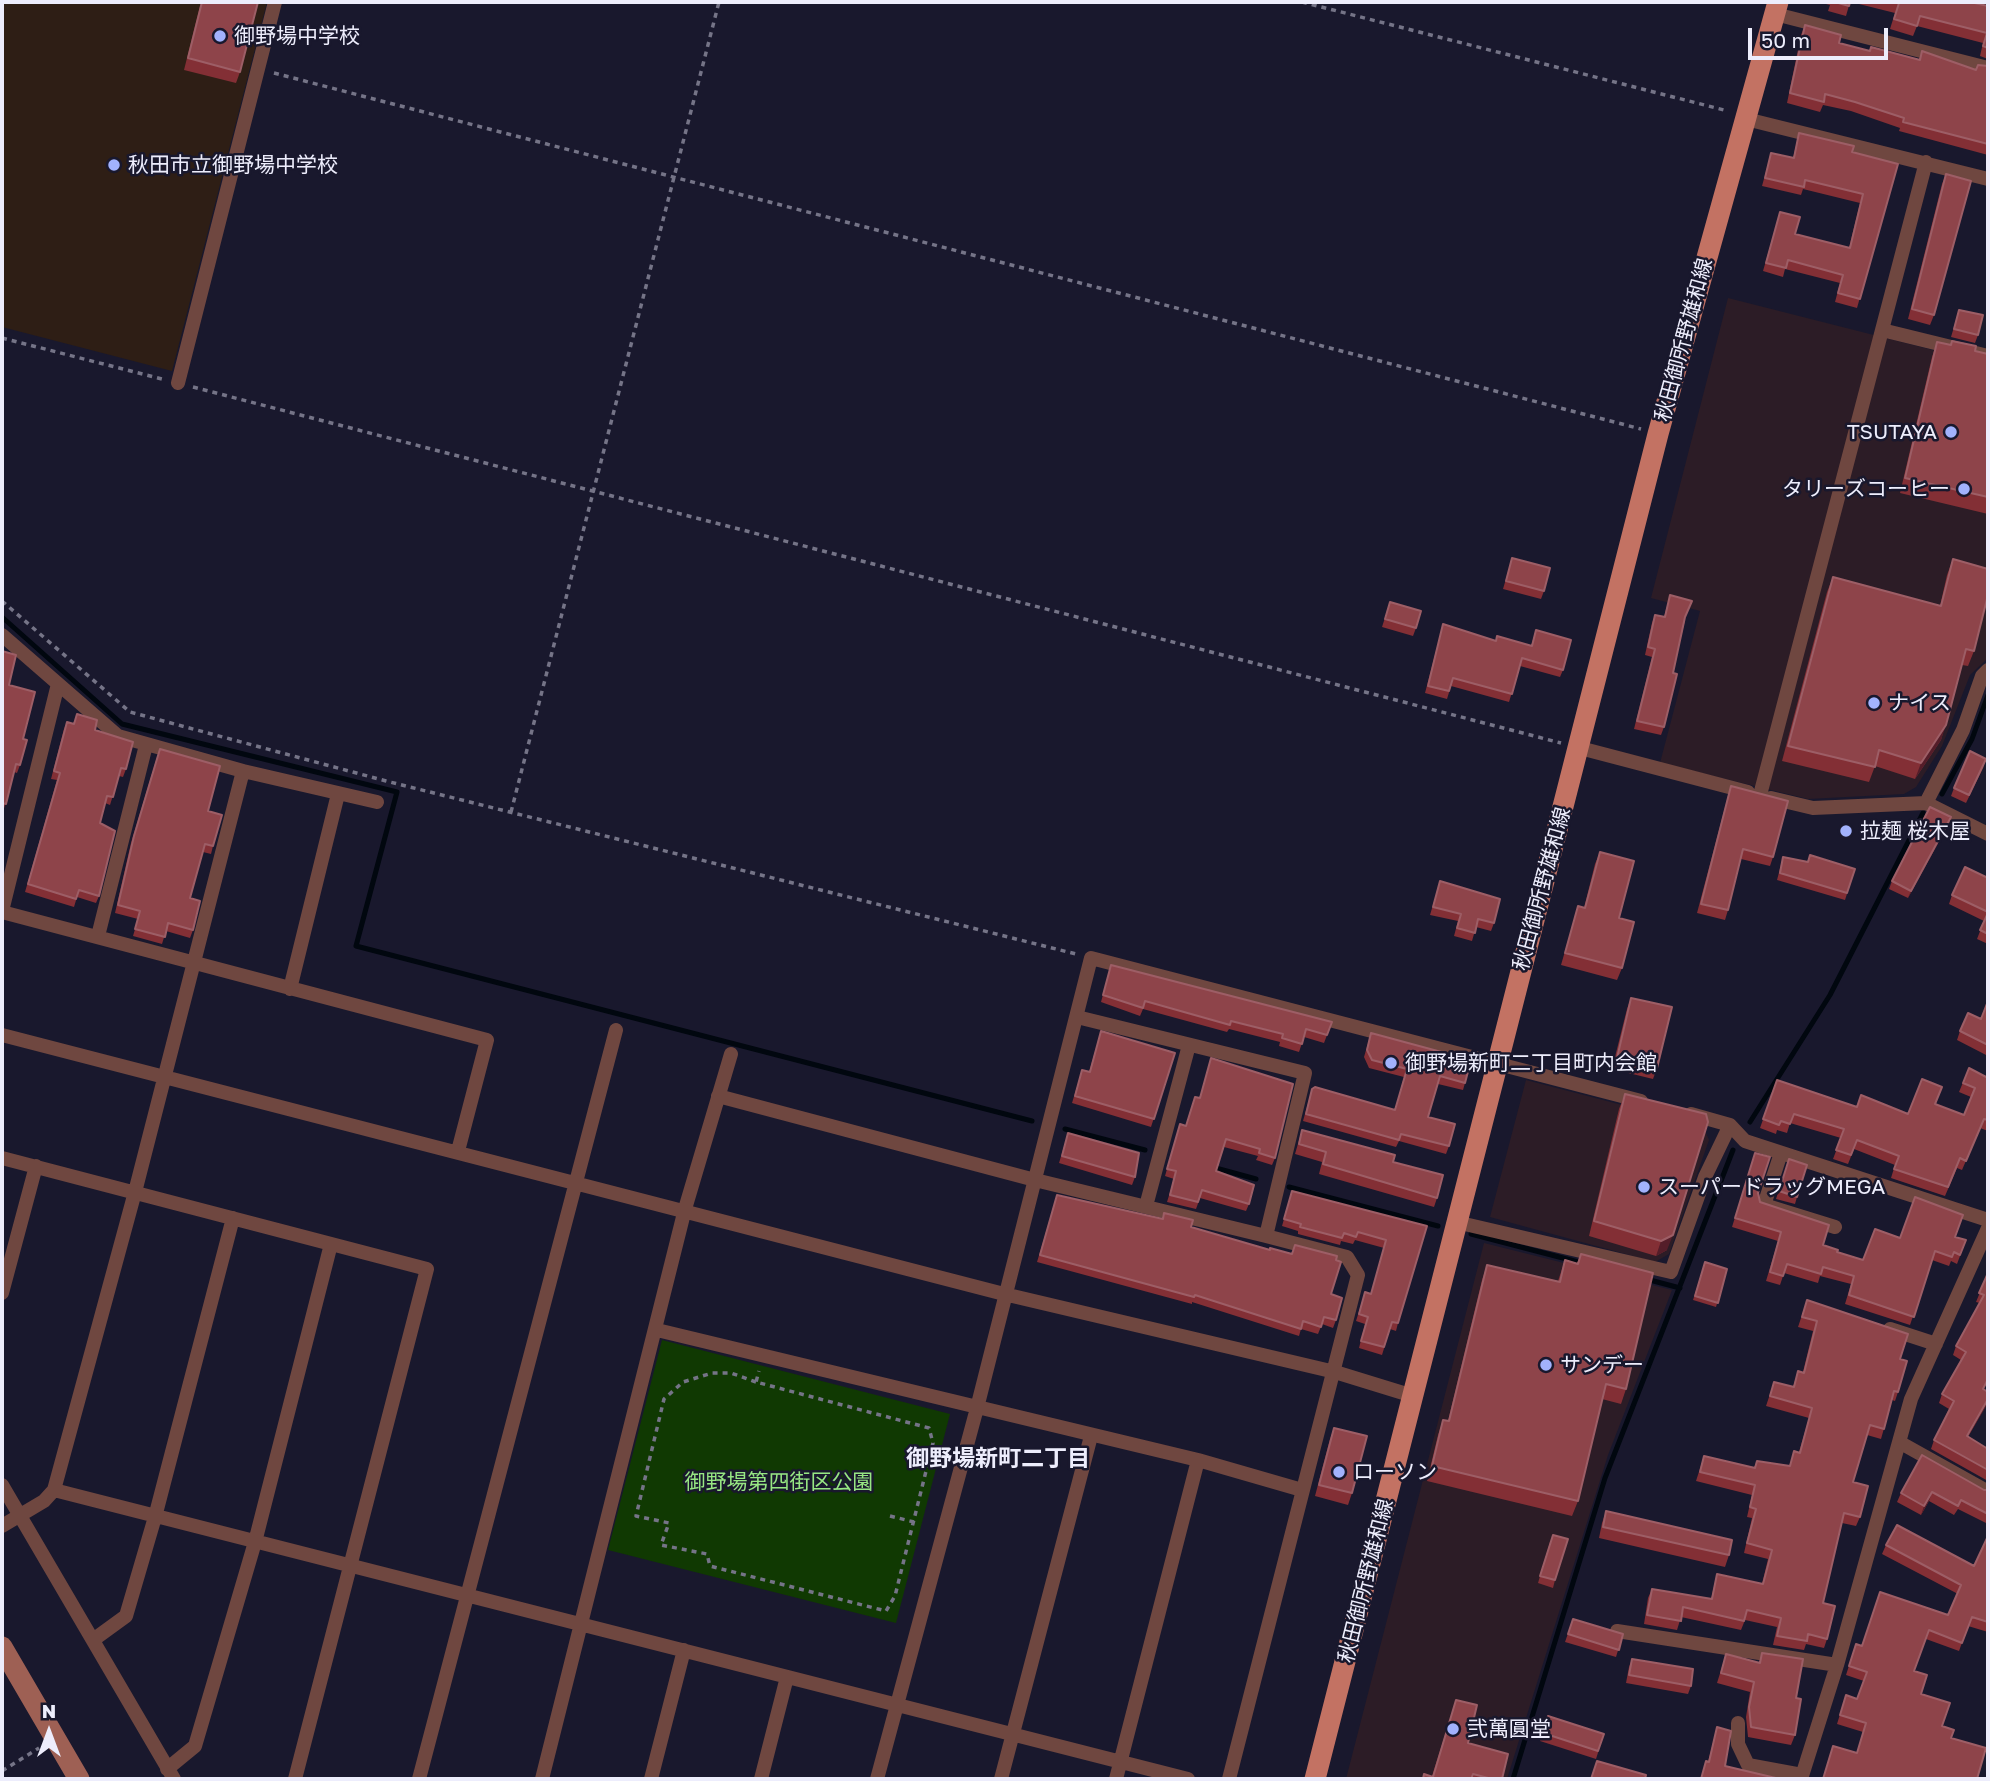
<!DOCTYPE html>
<html>
<head>
<meta charset="utf-8">
<style>
	body { margin:0 }
	#map { position:relative; width:1990px; height:1781px; overflow:hidden; background:#19182d; font-family:"Golos Text",sans-serif }
	canvas { display:block }
	.frame { position:absolute; inset:0; border:4px solid #ededfc; pointer-events:none }
	.north { position:absolute; left:14px; top:1697px; width:70px; height:70px; -webkit-text-stroke:5px #19182d; paint-order:stroke; rotate:0deg; font-size:19px; font-weight:700; line-height:28px; text-align:center; color:#ededfc }
	.north::after { content:''; display:block; margin:auto; width:24px; height:32px; background:#ededfc; clip-path:polygon(50% 0,100% 100%,50% 72%,0 100%) }
	.scale { position:absolute; left:1748px; top:28px; width:140px; height:32px; box-sizing:border-box; border:4px solid #ededfc; border-top:0; padding-left:9px; font-size:21px; line-height:24px; white-space:nowrap; color:#ededfc; -webkit-text-stroke:5px #19182d; paint-order:stroke }
</style>
</head>
<body>
<div id="map">
<canvas width="1990" height="1781"></canvas>
<div class="frame"></div>
<div class="north">N</div>
<div class="scale">50 m</div>
</div>
<script>
const ctx = document.querySelector('canvas').getContext('2d');
ctx.lineJoin = 'round';
function paint(path, color) {
  ctx.fillStyle = color;
  ctx.fill(path, 'evenodd');
}
function strokePath(path, color, width, dash) {
  ctx.strokeStyle = color;
  ctx.lineWidth = width;
  ctx.lineCap = dash ? 'butt' : 'round';
  ctx.setLineDash(dash || []);
  ctx.stroke(path);
}
function write(font, color, halo, rows, align = 'center') {
  ctx.font = font + ' "Golos Text","Noto Sans JP",sans-serif';
  ctx.lineWidth = 5;
  ctx.setLineDash([]);
  ctx.textBaseline = 'middle';
  ctx.strokeStyle = halo;
  ctx.fillStyle = color;
  for (const [text, x, y, turn = 0] of rows) {
    ctx.save();
    ctx.translate(x, y);
    ctx.rotate((+turn || 0) * Math.PI / 180);
    ctx.textAlign = isNaN(turn) ? turn : align;
    if (halo) ctx.strokeText(text, 0, 0);
    ctx.fillText(text, 0, 0);
    ctx.restore();
  }
}
const commercial = new Path2D(`
	M1728,298l260,66v294l-18,17 -28,71 -26,41 -12,7 -96,5 -148,-36 40,-152 -49,-13z
	M1526,1080l177,46 6,14 -40,114 -14,8 -165,-45z
	M1484,1243l188,47 -64,165 -101,324h-161z`);
const education = new Path2D(`
	M2,2h265l-95,369 -170,-44z`);
const green = new Path2D(`
	M662,1340l288,74 -54,209 -288,-73z`);
const stream = new Path2D(`
	M2,617l120,107 275,68 -41,154 676,175
	M1942,794l30,-55 16,-44
	M1750,1122l80,-127 93,-182
	M1065,1129l80,21
	M1212,1167l44,12
	M1289,1187l149,39
	M1471,1234l111,29
	M1646,1279l34,9
	M1513,1779l92,-301 128,-328`);
const path = new Path2D(`
	M1302,2l426,109
	M274,73l1367,356
	M2,338l160,41
	M193,387l1368,356
	M2,601l128,111 256,69 690,173
	M511,812l208,-810
	M756,1382l-25,-9h-19l-29,9 -19,17 -28,117 33,7 -8,22 46,9 3,12 176,45 9,-15 38,-153 -4,-15 -173,-46 3,-11
	M890,1516l24,6
	M2,1771l37,-23`);
const street = new Path2D(`
	M1775,14l213,54
	M1746,119l242,60
	M1926,162l-44,168 106,26
	M178,383l97,-381
	M2,635l116,101 125,35 -108,421 -81,298 -10,11 -42,25
	M1580,748l168,44
	M243,771l134,31
	M1760,795l122,-465
	M1771,798l42,10 113,-5 62,31
	M1926,803l37,-73 19,-54 6,-6
	M2,911l56,-227
	M2,912l485,128 -29,111
	M98,936l48,-191
	M290,989l48,-195
	M1077,1017l228,56 -39,163 81,21 11,18 -129,504
	M2,1035l1002,259 331,78 78,24
	M718,1096l317,84 231,56
	M1691,1114l39,11 15,16 243,79
	M1781,1153l-17,52 71,22
	M2,1158l425,111 -132,510
	M1146,1206l43,-161
	M1456,1222l215,50 34,-95 25,-52
	M2,1293l34,-127
	M1890,1329l46,15
	M657,1330l541,130 104,30
	M1899,1442l86,48
	M2,1485l172,294
	M54,1490l1134,289
	M1617,1631l220,34
	M93,1640l33,-24 29,-99 78,-299
	M1738,1723v21l10,21 54,10
	M167,1769l28,-23 60,-204 76,-298
	M419,1779l197,-749
	M542,1779l143,-570 46,-155
	M651,1779l33,-129
	M761,1779l26,-102
	M877,1779l100,-371 114,-450 550,143
	M1001,1779l90,-343
	M1116,1779l82,-319
	M1801,1779l36,-114 74,-266 77,-171`);
const secondary = new Path2D(`
	M2,1647l77,132`);
const primary = new Path2D(`
	M1315,1779l343,-1345 120,-432`);
const wall = new Path2D(`
	M201,2h57l-18,70 -4,11 -52,-13z
	M1818,2h32l-4,14 -18,-5 2,-6z
	M1851,2h119l18,4v53l-8,-3 3,-13 -66,-17 -4,10 -23,-7 5,-16z
	M1805,25l34,18 31,8 49,9 3,-9 54,19 12,-4v89l-89,-24 1,-3 -49,-17 -28,-6 -3,7 -33,-9 14,-68z
	M1799,133l53,19 46,12 -41,144 -22,-6 5,-19 -55,-14 -2,8 -20,-6 17,-59 15,22 54,14 11,-45 -57,-14 -2,6 -39,-9 9,-33 22,5z
	M1946,174l-12,141 -4,10 -22,-6 34,-135z
	M1959,310l19,25 -3,8 -24,-6z
	M1952,341l23,10 13,3v160l-88,-21 32,-136 5,-15 14,3z
	M1512,558l32,33 -3,8 -38,-10z
	M1953,559l21,92 -6,15 -6,-1 -21,75 -26,39 -40,-13 -6,16 -87,-21 45,-169 6,-15 107,29 7,-31z
	M1670,595l15,25 -12,53 -9,54 -3,8 -27,-6 18,-72 -7,-2 7,-32 3,-8 9,2z
	M1390,602l26,26 -3,8 -31,-9z
	M1443,624l53,17 35,5 5,-16 27,40 -3,7 -40,-11 -11,36 -58,-16 -4,13 -22,-6z
	M2,651l7,34 14,54 -3,26 -3,8 -3,-1 -11,40 -1,-1z
	M77,714l18,16 31,39 -3,8 -4,-1 -9,29 -5,-2 -5,20 -1,73 -3,7 -19,-6 -3,10 -49,-15 32,-112 -6,-1 13,-50 3,-7 7,2z
	M157,757l51,54 5,35 -2,8 -8,-2 -13,46 3,32 -3,8 -24,-7 -4,13 -29,-8 5,-17 -23,-6 16,-70z
	M1984,766l-18,37 -15,-7 3,-8z
	M1731,786l42,71 -3,9 -29,-7 -13,51 -3,10 -28,-7 31,-117z
	M1951,817l-3,8 -40,73 -19,-9 3,-8z
	M1600,852l19,66 3,50 -5,12 -56,-15 17,-59 6,2 11,-44z
	M1783,857l25,5 47,7 -10,31 -68,-20z
	M1988,878v66l-11,-5 7,-18 -35,-17 3,-9z
	M1440,881l54,42 -3,8 -15,-4 -4,14 -18,-5 4,-15 -28,-6z
	M1111,965l221,57 -8,21 -20,-6 -5,15 -20,-6 1,-4 -51,-13 -2,3 -84,-23 -3,7 -39,-14z
	M1631,998l26,70 -4,11 -41,-10 15,-60z
	M1988,1001v55l-31,-16 3,-9 21,-12z
	M1101,1031l74,22 -24,74 -79,-24 10,-33 7,2z
	M1371,1033l94,50 -2,7 -25,-6 -10,33 21,29 -3,8 -47,-13 -3,6 -93,-26 9,-32 83,21 9,-33 -35,-9 -5,-11z
	M1969,1068l19,10v53l-8,-3 -18,42 -5,-2 -12,28 -54,-18 4,-13 -41,-16 -6,15 -15,-5 8,-21 -51,-15 -3,10 -10,-3 -1,4 -16,-6 17,-48 80,27 51,7 28,-10 28,11 7,-18 -12,-5z
	M1625,1094l42,156 -11,6 -67,-20 30,-127z
	M1195,1097l80,61 -3,7 -16,-5 2,-4 -34,-9 -8,24 33,33 -3,7 -46,-13 -4,11 -29,-7 7,-23 -9,-3 15,-52 6,2z
	M1302,1130l91,32 44,36 -3,9 -115,-33 3,-12 -27,-8z
	M1068,1133l67,44 -3,8 -73,-22z
	M1755,1153l5,49 63,43 14,7 26,8 37,-22 55,-1 11,3 -9,24 -6,-3 -2,5 -17,-6 -22,65 -65,-21 6,-20 -31,-8 -2,7 -34,-10 -4,12 -14,-4 12,-40 -46,-14z
	M1789,1159l8,38 -2,7 -19,-5z
	M1057,1195l134,32 79,23 66,10 -5,34 5,26 -3,8 -11,-4 -4,10 -17,-5 -2,7 -107,-34v2l-155,-42z
	M1290,1198l137,28 -29,97 -2,8 -6,-2 -8,26 -23,-7 6,-24 -9,-3 9,-29 6,2 13,-46 -29,-8 -2,4 -12,-3 -1,4 -42,-11v-3l-16,-5z
	M1581,1254l45,135 -5,15 -19,-5 -24,102 -6,15 -145,-35 11,-46 5,-15 5,1 34,-141 5,-15 71,16 7,-21 12,3z
	M1705,1262l22,7 -11,38 -23,-7z
	M1988,1273l-4,117 4,12 -20,35 20,12v32l-57,-32 3,-9 15,-31 -10,-6 3,-9 19,-34 -8,-5 3,-9 24,-43 -4,-1z
	M1807,1300l93,59 -2,33 -3,9 -3,-1 -11,39 -14,-4 -14,47 7,35 -4,9 -14,-3 -19,80 4,36 -3,9 -18,-4 -2,6 -31,-5 4,-18 -32,-7 -4,10 -60,-13 -4,13 -33,-6 4,-26 4,-9 59,10 6,-25 45,10 6,-25 -24,-6 8,-35 -5,-1 5,-22 -56,-14 8,-25 50,12 3,-7 33,5 4,-15 5,1 10,-34 -43,-12 8,-24 19,5 5,-16 5,1 10,-41 -15,-4z
	M1334,1428l18,65 -4,12 -33,-9 15,-57z
	M1984,1490h4v34l-30,-15 -4,6 -25,-14 -8,14 -24,-13 4,-9z
	M1606,1511l123,44 -4,12 -126,-29 3,-15z
	M1988,1536v96l-20,-6 -9,25 -33,-12 -12,32 7,23 30,44 26,41h-154l10,-33 24,7 6,-21 -26,-8 9,-29 11,4 7,-18 -18,-6 10,-31 6,2 86,-31 10,-21 -76,-40 4,-9 88,21z
	M1550,1542l5,38 -2,8 -15,-5z
	M1573,1619l50,15 -7,23 -51,-15z
	M1762,1653l34,45 -1,37 -4,10 -43,-8 -2,-20 4,-25 -33,-9 9,-29 33,9z
	M1632,1659l59,27 -3,8 -62,-11 3,-16z
	M1456,1700l12,43 34,36h-79l9,-3z
	M1548,1716l56,18 -8,25 -56,-18z
	M1717,1727l8,39 55,13h-79l5,-18 2,1z`);
const shadedWall = new Path2D(`
	M1946,725l-5,15 -26,39 6,-16z
	M1951,817l-3,8 -40,73 3,-7z
	M1673,1235l-6,15 -11,6 5,-15z
	M1988,1399v4l-25,42 4,-9z
	M1932,1492l-3,9 -8,14 3,-9z`);
const building = new Path2D(`
	M202,2h56l-18,70 -52,-14z
	M1835,2h15l-1,4z
	M1892,2h78l18,4v42l-5,-2 4,-13 -67,-17 -3,10 -23,-7 5,-16z
	M1805,25l36,10 -2,8 31,8 1,-4 49,13 2,-9 54,19 2,-5 10,1v78l-85,-22 1,-4 -49,-16 -30,-8 -1,8 -34,-9z
	M1799,133l55,13 -2,6 46,12 -38,135 -22,-6 5,-18 -55,-15 -2,8 -20,-5 14,-51 20,5 -5,17 55,14 13,-54 -58,-14 -1,7 -39,-9 6,-25 23,5z
	M1946,174l25,7 -37,134 -22,-6z
	M1959,310l24,5 -5,20 -24,-6z
	M1952,341l24,5 -1,5 13,3v143l-83,-19 32,-136 14,3z
	M1512,558l38,10 -6,23 -38,-10z
	M1953,559l35,10v26l-14,56 -8,-2 -20,76 -25,38 -42,-13 -4,17 -87,-21 45,-169 108,29z
	M1670,595l22,6 -7,16 -12,56 4,1 -13,53 -27,-6 18,-72 -7,-2 7,-32 10,2z
	M1390,602l31,9 -5,17 -31,-9z
	M1443,624l53,17 1,-5 35,10 4,-16 35,10 -8,30 -41,-12 -10,36 -59,-16 -4,13 -21,-5z
	M2,651l14,4 -7,30 26,7 -12,47 4,1 -7,25 -4,-1 -10,40 -4,-1z
	M77,714l20,6 -2,10 38,12 -7,27 -5,-1 -8,29 -6,-1 -7,27 15,8 -16,65 -20,-6 -3,9 -48,-15 32,-111 -6,-2 13,-49 7,2z
	M160,749l60,17 -12,45 14,4 -9,31 -8,-2 -15,54 10,3 -7,29 -25,-7 -3,14 -30,-8 5,-18 -22,-6 16,-69z
	M1970,751l16,8 -17,36 -15,-7z
	M1731,786l57,15 -15,56 -30,-8 -15,61 -27,-6z
	M1930,807l21,10 -40,74 -19,-10z
	M1600,852l34,9 -15,57 15,4 -12,46 -57,-15 13,-47 7,2z
	M1810,855l45,14 -8,24 -67,-20 3,-16 25,5z
	M1965,867l23,11v34l-36,-17z
	M1440,881l60,18 -6,24 -16,-4 -3,14 -18,-5 4,-14 -28,-7z
	M1988,913v21l-8,-4z
	M1111,965l221,57 -5,13 -21,-6 -4,15 -20,-6 1,-4 -52,-13 -1,4 -85,-24 -2,7 -40,-13z
	M1631,998l41,9 -15,61 -40,-10z
	M1988,1001v44l-28,-14 8,-18 13,6z
	M1101,1031l74,22 -21,66 -79,-23 7,-26 8,2z
	M1371,1033l100,27 -6,23 -25,-7 -12,41 27,7 -6,22 -48,-12 -2,6 -93,-26 6,-25 3,-2 80,23 12,-41 -35,-9 -5,-10z
	M1211,1058l82,26 -18,74 -16,-5 1,-4 -34,-10 -10,32 38,14 -5,19 -47,-14 -4,12 -28,-7 6,-24 -9,-2 13,-45 6,2 9,-29 5,1z
	M1969,1068l19,10v42l-4,-1 -18,42 -6,-3 -12,29 -54,-18 5,-13 -42,-16 -6,15 -15,-5 8,-21 -50,-15 -4,10 -9,-3 -2,4 -16,-6 14,-39 80,27 4,-12 47,19 14,-35 20,8 -7,17 29,11 11,-27 -12,-5z
	M1625,1094l81,20 2,8 -35,113 -12,6 -67,-20z
	M1302,1130l93,25 -2,7 50,13 -6,23 -114,-34 3,-12 -27,-8z
	M1068,1133l71,20 -4,24 -73,-21z
	M1755,1153l15,4 -12,36 2,9 69,23 -6,20 15,5 -1,2 26,8 12,-31 25,9 15,-41 48,18 -8,22 11,3 -6,15 -6,-3 -2,5 -17,-6 -21,66 -65,-22 5,-19 -31,-9 -2,7 -34,-10 -4,12 -13,-4 11,-40 -46,-14z
	M1789,1159l18,6 -10,32 -18,-6z
	M1292,1191l135,35 -29,97 -6,-1 -8,25 -23,-6 7,-24 -9,-3 6,-22 6,2 15,-54 -28,-8 -2,5 -12,-4 -2,5 -42,-11 1,-3 -17,-5z
	M1057,1195l106,24 1,-6 29,7 -2,7 79,23v-2l22,6 3,-9 42,11 -1,4 5,2 -10,32 11,4 -6,22 -12,-3 -3,10 -18,-6 -2,8 -106,-34 -1,2 -154,-42z
	M1581,1254l72,19 -27,116 -20,-5 -28,117 -146,-35 11,-46 6,1 38,-156 73,17 5,-22 13,4z
	M1705,1262l22,7 -9,34 -23,-7z
	M1988,1273v106l-5,10 5,3v7l-21,37 21,13v21l-54,-30 20,-39 -12,-7 24,-42 -10,-6 28,-51 -5,-2z
	M1807,1300l101,34 -8,25 7,2 -9,31 -4,-1 -10,38 -14,-4 -17,57 15,4 -8,31 -16,-4 -21,90 12,3 -8,33 -19,-5 -1,7 -30,-5 4,-18 -34,-8 -3,11 -61,-14 -2,14 -34,-6 5,-26 60,10 5,-25 46,10 9,-34 -25,-7 9,-34 -6,-2 5,-22 -55,-13 4,-16 51,12 2,-7 33,5 4,-15 6,2 12,-45 -42,-12 4,-14 20,5 4,-16 6,2 13,-52 -15,-4z
	M1334,1428l33,8 -15,57 -33,-8z
	M1922,1455l62,35h4v24l-27,-14 -3,6 -26,-14 -8,14 -23,-13z
	M1606,1511l126,29 -3,15 -126,-28z
	M1897,1525l77,41 14,-30v35l-1,3 1,1v47l-16,-5 -10,26 -33,-13 -15,41 13,4 -6,19 29,9 -8,23 12,4 -3,8 35,10 -9,31h-154l10,-33 24,7 9,-30 -26,-8 6,-20 11,4 10,-27 -18,-6 7,-22 6,2 18,-54 68,23 13,-30 -75,-40z
	M1553,1535l15,4 -13,41 -15,-4z
	M1573,1619l50,15 -4,16 -51,-16z
	M1762,1653l41,6 -7,39 5,1 -6,36 -44,-8 -2,-20 5,-25 -33,-9 5,-19 34,9z
	M1632,1659l61,10 -2,17 -62,-11z
	M1456,1700l21,5 -9,38 40,11 -6,25h-10l-19,-5 -2,5h-48l1,-5 9,3z
	M1548,1716l56,18 -6,17 -55,-18z
	M1717,1727l14,4 -6,35 55,13h-79l5,-18 3,1z
	M1597,1761l49,14 -1,4h-54z`);
const markers = [
	[220,36,7,"#a2b2fd"],
	[114,165,7,"#a2b2fd"],
	[1951,432,7,"#a2b2fd"],
	[1964,489,7,"#a2b2fd"],
	[1874,703,7,"#a2b2fd"],
	[1846,831,7,"#a2b2fd"],
	[1391,1063,7,"#a2b2fd"],
	[1644,1187,7,"#a2b2fd"],
	[1546,1365,7,"#a2b2fd"],
	[1339,1472,7,"#a2b2fd"],
	[1453,1729,7,"#a2b2fd"]
];
const poiNames = [
	["御野場中学校",234,36],
	["秋田市立御野場中学校",128,165],
	["TSUTAYA",1937,432,"right"],
	["タリーズコーヒー",1950,489,"right"],
	["ナイス",1888,703],
	["拉麺 桜木屋",1860,831],
	["御野場新町二丁目町内会館",1405,1063],
	["スーパードラッグMEGA",1658,1187],
	["サンデー",1560,1365],
	["ローソン",1353,1472],
	["弐萬圓堂",1467,1729]
];
const streetNames = [
	["秋田御所野雄和線",1684,340,-75],
	["秋田御所野雄和線",1542,889,-75],
	["秋田御所野雄和線",1366,1581,-76]
];
const parkNames = [
	["御野場第四街区公園",779,1482]
];
const neighbourhoodNames = [
	["御野場新町二丁目",998,1459]
];
paint(commercial, '#2c1c26');
paint(education, '#2e1e15');
paint(green, '#103902');
strokePath(stream, '#01070f', 5);
strokePath(path, '#757487', 3.5, [5, 5]);
strokePath(street, '#6f4740', 14);
strokePath(secondary, '#9e6054', 21);
strokePath(primary, '#c37263', 21);
paint(wall, '#832f35');
paint(shadedWall, '#541d29');
paint(building, '#8e444a');
strokePath(building, '#9d5e66', 2);
for (const [x, y, r, color] of markers) {
  const dot = new Path2D();
  dot.arc(x, y, r, 0, 2 * Math.PI);
  ctx.fillStyle = color;
  ctx.fill(dot);
  strokePath(dot, '#19182d', 2.5);
}
write('21px', '#ededfc', '#19182d', poiNames, 'left');
write('21px', '#ededfc', '#19182d', streetNames);
write('21px', '#97e683', '#19182d', parkNames);
write('bold 23px', '#ededfc', '#19182d', neighbourhoodNames);
</script>
</body>
</html>
